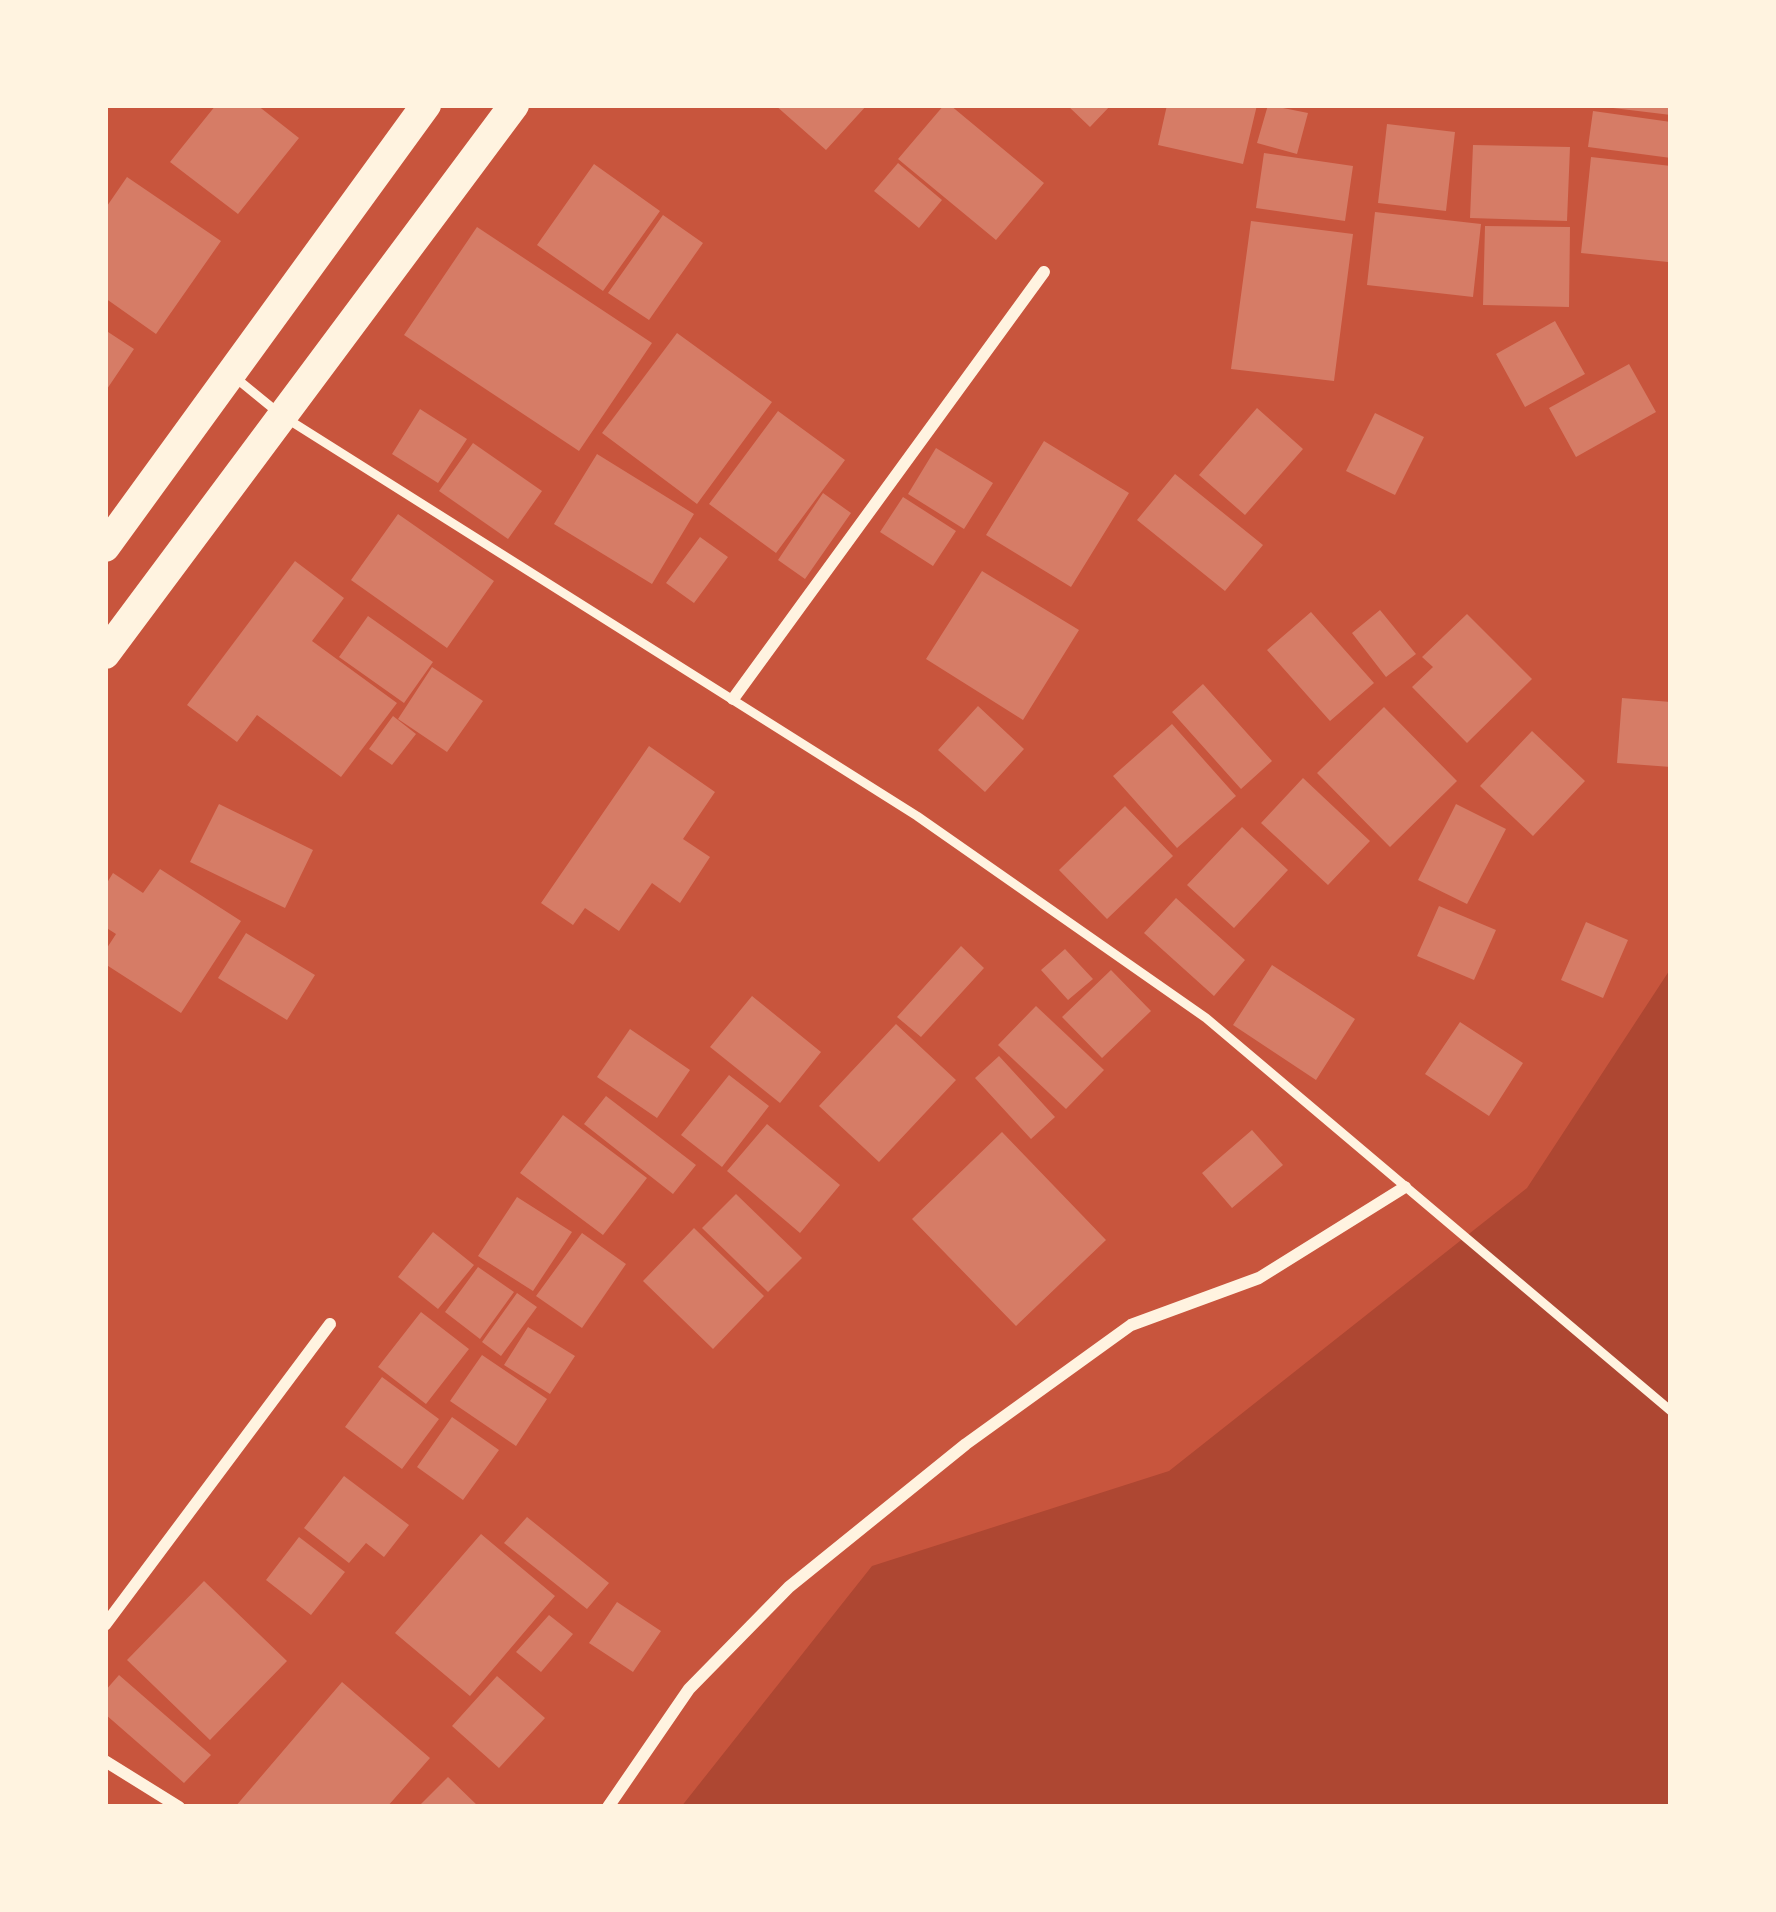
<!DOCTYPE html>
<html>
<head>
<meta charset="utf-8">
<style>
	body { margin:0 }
	#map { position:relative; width:1776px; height:1912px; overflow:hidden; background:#c8553d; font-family:Poppins,sans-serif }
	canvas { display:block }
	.frame { position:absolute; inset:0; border:108px solid #fff3e0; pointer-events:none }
</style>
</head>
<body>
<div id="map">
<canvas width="1776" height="1912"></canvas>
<div class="frame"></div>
</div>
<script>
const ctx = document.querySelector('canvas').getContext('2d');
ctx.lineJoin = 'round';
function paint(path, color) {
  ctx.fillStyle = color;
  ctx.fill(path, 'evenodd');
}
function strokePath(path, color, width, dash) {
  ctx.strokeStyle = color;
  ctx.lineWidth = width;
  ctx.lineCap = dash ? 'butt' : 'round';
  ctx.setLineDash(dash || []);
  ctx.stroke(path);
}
const green = new Path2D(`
	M1671,968v839h-990l191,-241 297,-95 358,-283z`);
const building = new Path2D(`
	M216,105h41l42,33 -61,76 -68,-52z
	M775,105h92l-41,45z
	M944,105h6l94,78 -48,57 -98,-81z
	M1067,105h44l-21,22z
	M1167,105h90l-14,59 -85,-19z
	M1268,105l40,8 -11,41 -40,-11z
	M1613,105h58v10l-58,-7z
	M1593,111l78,11v36l-83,-11z
	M1387,124l68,8 -9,79 -68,-8z
	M1473,145l97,2 -3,74 -97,-3z
	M1264,153l89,13 -8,55 -89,-13z
	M1591,157l80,9 -3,96 -87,-9z
	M898,163l44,37 -23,28 -45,-37z
	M594,164l66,47 -57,80 -66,-46z
	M127,177l94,64 -65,93 -51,-36v-89z
	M1375,212l106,12 -8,73 -106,-12z
	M663,215l40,28 -54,77 -41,-27z
	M1251,221l102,13 -19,147 -103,-12z
	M1485,226l85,1 -1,80 -86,-2z
	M477,227l175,116 -73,108 -175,-116z
	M1555,321l30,53 -60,33 -29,-53z
	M105,330l29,19 -29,43z
	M677,333l95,69 -75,102 -95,-71z
	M1629,364l27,48 -80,45 -27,-49z
	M1257,408l46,41 -58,66 -46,-40z
	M420,409l47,30 -29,44 -46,-29z
	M778,411l67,49 -69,93 -67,-49z
	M1375,413l49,24 -29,58 -49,-24z
	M1044,441l85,52 -58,94 -85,-52z
	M473,443l69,48 -34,48 -69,-48z
	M936,448l57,35 -29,46 -56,-35z
	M597,454l97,60 -42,70 -98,-60z
	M1175,474l88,71 -38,46 -88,-71z
	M823,493l28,20 -46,66 -27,-19z
	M903,497l53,34 -23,35 -53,-34z
	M398,514l96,67 -47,67 -96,-68z
	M700,537l28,20 -34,46 -28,-20z
	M295,561l49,37 -32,43 85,62 -56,74 -84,-62 -20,27 -50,-37z
	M982,571l97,59 -56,90 -97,-61z
	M1380,610l36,44 -30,23 -34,-44z
	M1311,612l63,71 -44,38 -63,-71z
	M1467,614l65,65 -65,64 -55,-56 21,-20 -11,-10z
	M368,616l65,46 -29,41 -65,-46z
	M432,667l51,34 -36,51 -49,-33z
	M1203,684l69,77 -31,28 -69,-77z
	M1622,698l49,4v65l-54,-4z
	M978,706l46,43 -39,43 -47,-42z
	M1384,707l73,74 -67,66 -73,-74z
	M393,716l23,18 -24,31 -23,-16z
	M1172,724l64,72 -59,52 -64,-72z
	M1532,731l53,50 -52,55 -53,-50z
	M649,746l66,46 -32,47 27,18 -30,46 -28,-20 -33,48 -34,-23 -12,17 -32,-22z
	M1303,778l67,63 -42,44 -67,-62z
	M219,804l94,46 -28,58 -95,-46z
	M1456,804l50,25 -39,75 -49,-24z
	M1125,806l48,50 -66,63 -48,-49z
	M1242,827l46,43 -54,58 -47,-43z
	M160,869l81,52 -60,92 -76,-49v-13l11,-17 -11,-7v-41l8,-13 30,20z
	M1176,898l69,62 -31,36 -70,-63z
	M1439,906l57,24 -22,50 -57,-24z
	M1586,922l42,18 -25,58 -42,-18z
	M246,933l69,42 -28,45 -69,-42z
	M961,946l23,22 -63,69 -24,-20z
	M1065,949l28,30 -25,21 -27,-30z
	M1272,965l83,54 -39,61 -83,-55z
	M1111,970l40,41 -49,47 -40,-41z
	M752,996l69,56 -41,51 -70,-56z
	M1036,1006l68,64 -38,39 -68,-64z
	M1460,1022l63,41 -34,53 -64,-42z
	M896,1024l60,56 -77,82 -60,-56z
	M630,1029l60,41 -33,48 -60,-41z
	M999,1056l56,61 -24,22 -56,-61z
	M729,1075l40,31 -47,61 -41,-32z
	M606,1096l90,69 -23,29 -89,-70z
	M563,1115l84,63 -44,57 -83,-62z
	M767,1124l73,61 -40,48 -73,-62z
	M1252,1130l31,35 -51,43 -30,-35z
	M1002,1132l104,108 -90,86 -104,-107z
	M736,1194l66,64 -34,34 -66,-64z
	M517,1197l55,35 -39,59 -55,-35z
	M694,1228l70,68 -51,53 -70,-68z
	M433,1232l41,33 -36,44 -40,-32z
	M582,1233l44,31 -44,64 -46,-32z
	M478,1267l36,25 -34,47 -35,-27z
	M517,1293l20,14 -36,49 -19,-14z
	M421,1312l48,37 -43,55 -48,-37z
	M528,1327l47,29 -25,38 -46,-29z
	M482,1355l65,44 -31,47 -66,-45z
	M382,1377l57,42 -37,50 -57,-42z
	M452,1417l47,33 -36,50 -46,-33z
	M344,1476l65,49 -25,32 -18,-14 -17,20 -45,-35z
	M527,1517l82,66 -22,26 -83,-66z
	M481,1534l74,62 -85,100 -75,-63z
	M299,1537l46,35 -34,43 -45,-35z
	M204,1581l83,80 -77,79 -83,-80z
	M617,1602l44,29 -28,41 -44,-29z
	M549,1615l24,19 -32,38 -25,-20z
	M119,1675l92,80 -27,28 -79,-69v-23z
	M497,1676l48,42 -46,50 -47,-42z
	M342,1682l88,76 -43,49h-152z
	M448,1777l31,30h-61z`);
const service = new Path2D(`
	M237,379l44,36 636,401 289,202 465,393`);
const minor = new Path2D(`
	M733,699l311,-427
	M105,1625l225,-301
	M105,1761l74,46
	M608,1807l81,-118 100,-102 177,-143 165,-119 128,-47 146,-91`);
const primary = new Path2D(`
	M105,547l321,-442
	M105,654l409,-549`);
paint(green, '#ae4732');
paint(building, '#d67c66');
strokePath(service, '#fff3e0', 9);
strokePath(minor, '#fff3e0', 12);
strokePath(primary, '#fff3e0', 30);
</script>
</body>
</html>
